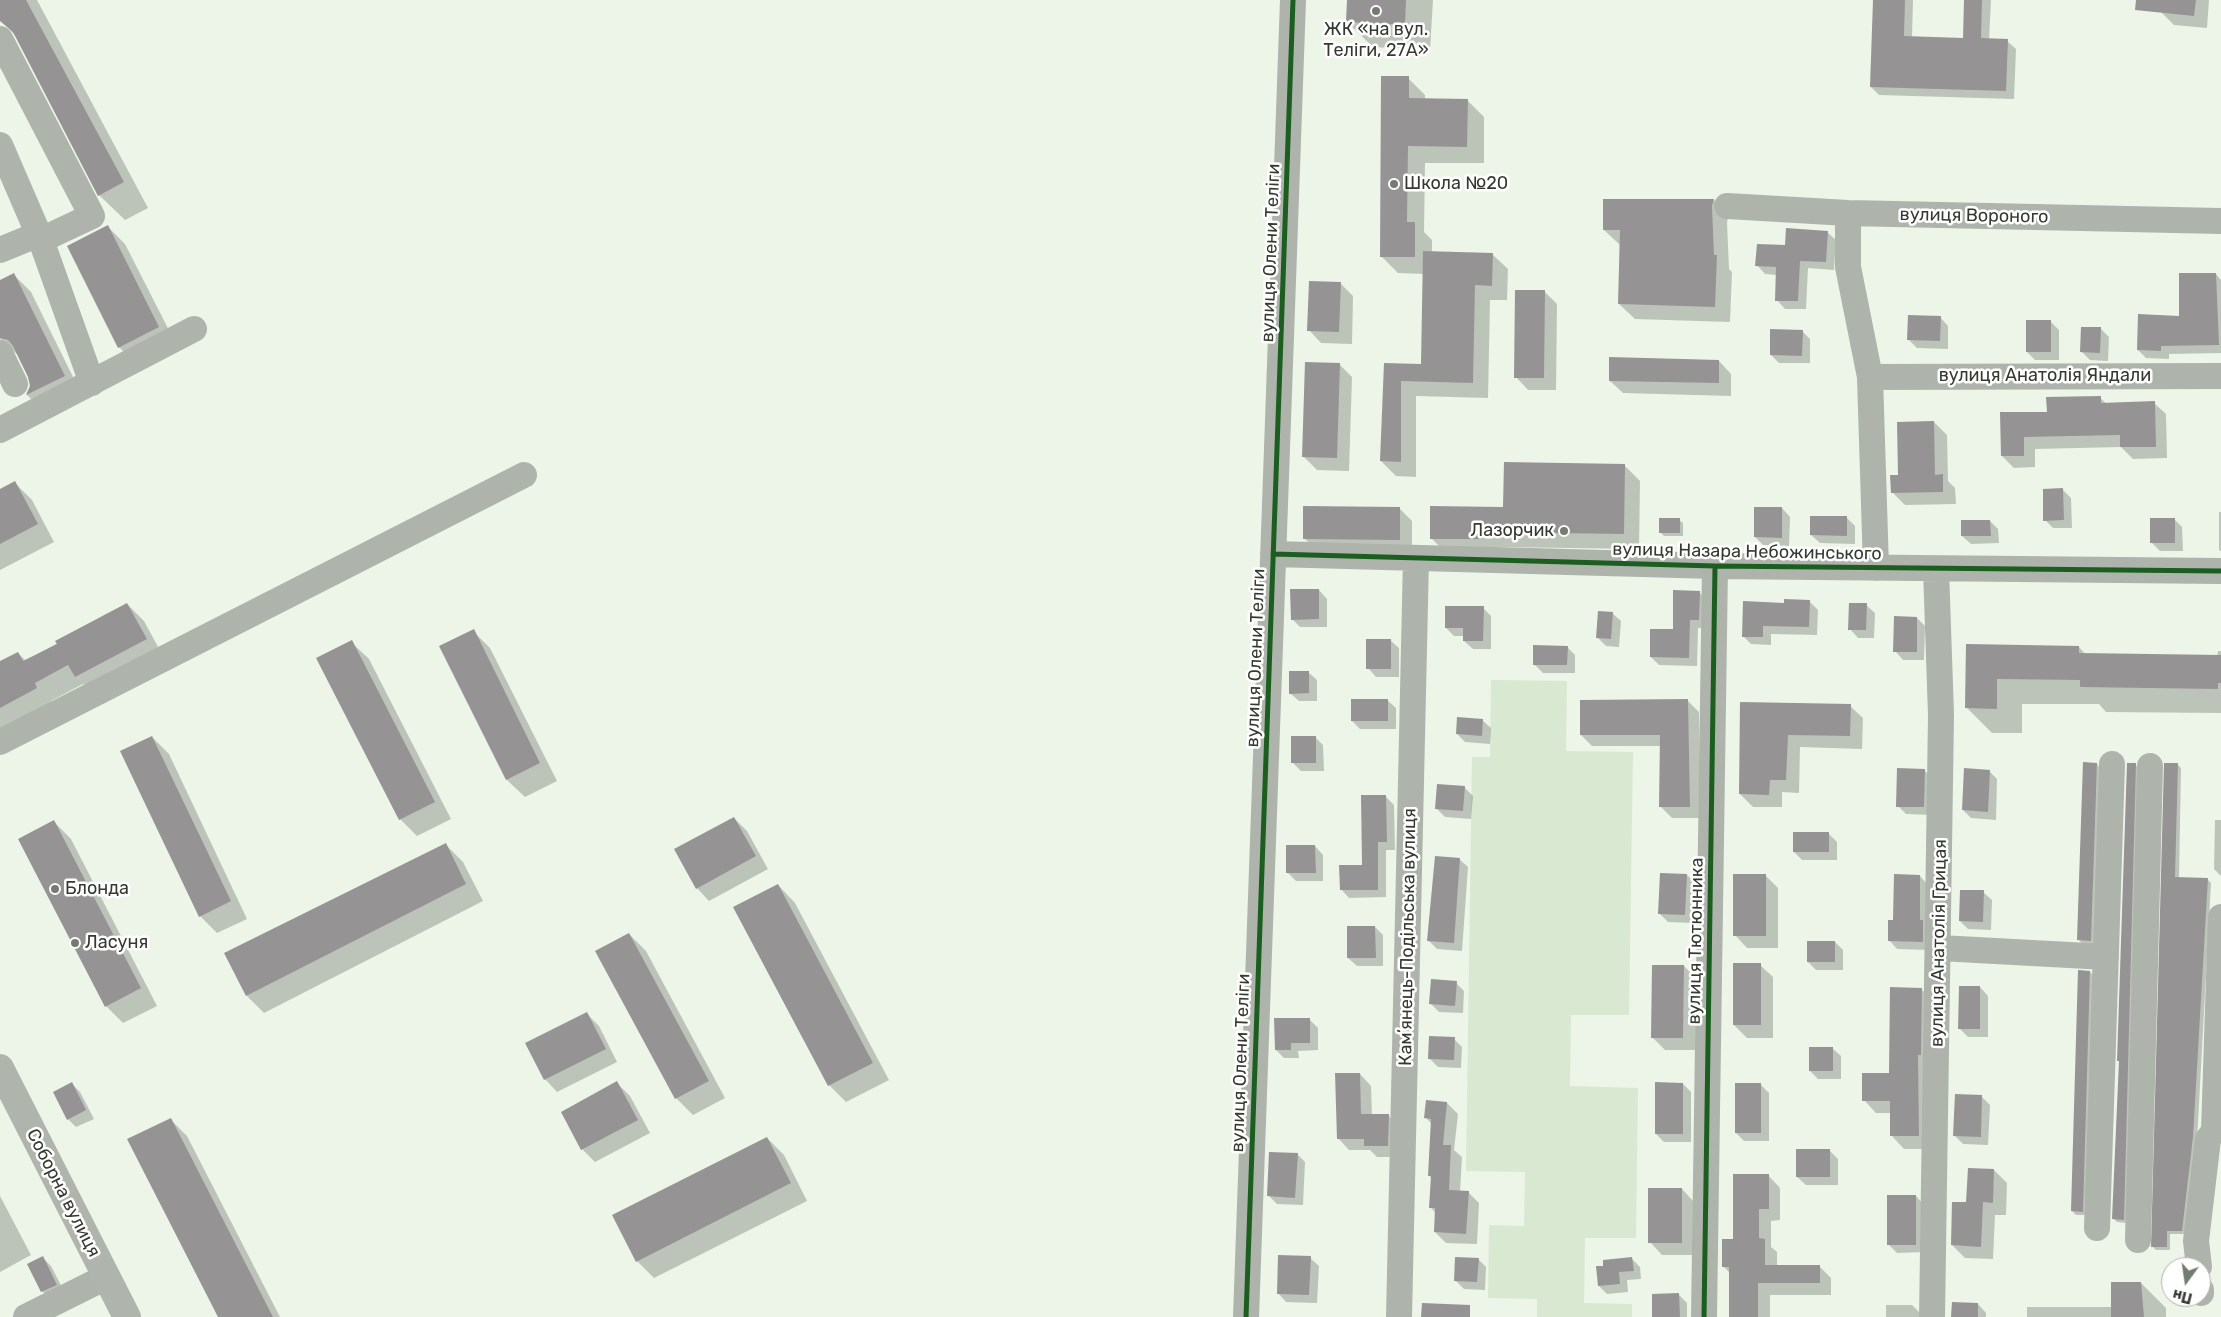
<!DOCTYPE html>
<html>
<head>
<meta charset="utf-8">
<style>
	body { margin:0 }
	#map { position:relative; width:2221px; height:1317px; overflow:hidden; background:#ecf5e8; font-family:Rubik,sans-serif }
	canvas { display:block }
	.north { position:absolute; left:2161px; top:1257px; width:50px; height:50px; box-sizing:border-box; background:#fff; border:1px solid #aeb0ac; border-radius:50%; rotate:194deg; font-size:14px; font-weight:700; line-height:20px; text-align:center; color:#343a30 }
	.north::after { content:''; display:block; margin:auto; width:18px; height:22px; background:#747b70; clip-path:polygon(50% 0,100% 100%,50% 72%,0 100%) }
</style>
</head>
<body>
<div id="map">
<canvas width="2221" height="1317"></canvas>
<div class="north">Пн</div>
</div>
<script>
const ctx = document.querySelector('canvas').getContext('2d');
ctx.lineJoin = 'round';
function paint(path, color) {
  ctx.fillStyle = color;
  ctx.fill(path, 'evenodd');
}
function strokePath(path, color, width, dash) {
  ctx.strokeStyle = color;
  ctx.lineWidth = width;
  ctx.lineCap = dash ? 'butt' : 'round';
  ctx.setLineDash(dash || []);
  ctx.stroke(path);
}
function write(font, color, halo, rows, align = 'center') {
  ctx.font = font + ' Rubik,sans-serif';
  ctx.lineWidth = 5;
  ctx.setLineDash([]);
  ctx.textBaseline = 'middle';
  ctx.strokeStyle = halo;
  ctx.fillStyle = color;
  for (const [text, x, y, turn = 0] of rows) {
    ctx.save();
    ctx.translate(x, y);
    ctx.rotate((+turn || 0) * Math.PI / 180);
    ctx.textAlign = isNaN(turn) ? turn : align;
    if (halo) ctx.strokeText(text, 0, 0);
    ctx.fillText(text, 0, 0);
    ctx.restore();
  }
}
const green = new Path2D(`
	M1491,680l76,1 -1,70 67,1 -4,263h-58l-1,71 68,2 -2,150h-51l-1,65 48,1v13h-95v-18l-49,-1 1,-73 35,1 1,-54 -59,-1 6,-414h18z`);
const shadow = new Path2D(`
	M0,0h37l111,208 -23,12 -26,-25 -81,-156 -18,-21z
	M1349,0h84l-3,50 -57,-3 -26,-25z
	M1874,0h39l-1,37 52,2 1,-39h26l-2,40 18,1 9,8 -2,50 -135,-4 -8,-8z
	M2162,0h47l-2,28 -33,-3 -13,-13z
	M1408,78l17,17v5h42l17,17v46h-59l-1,69 8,8v13l60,1 16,15 -1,31h-17l-2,98 -72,-2v81l-20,-1 -15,-15 4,-97 37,1 2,-91 -26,-1 -17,-17z
	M1714,200l15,15 -2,7 2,47 3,3 -2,50 -95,-3 -16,-15 1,-59 -16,-15z
	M108,227l17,17 51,100 -40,20 -17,-17z
	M1827,232l9,8 -2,30 -26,-2 -2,41h-21l-8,-9v-25l-12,-1 -8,-9 29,-18z
	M2216,274l5,6v73l-52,1v5l-23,-1 -8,-8 42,-33z
	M14,275l17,17 50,101 -37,18 -17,-16 4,-9 -1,-8 -11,-22 -19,-17v-58z
	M1340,283l13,13 -1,48 -31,-1 -12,-13z
	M1544,291l13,13 -1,86h-28l-12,-13z
	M1940,317l8,9v23l-31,-1 -9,-9z
	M2051,322l8,8v30h-24l-8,-8z
	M2100,328l9,9 -1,24 -18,-1 -9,-9z
	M1802,331l8,8v24h-31l-8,-8z
	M1719,361l12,13v22l-108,-3 -13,-12z
	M1339,364l13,13 -3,94 -32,-1 -13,-13z
	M2100,398l7,6 47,-1 12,11 1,44 -34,1 -12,-12 -86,2v18l-21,1 -12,-12 46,-43z
	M1934,422l13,13 1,46 7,7 1,16 -51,1 -13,-13z
	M1624,465l16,16 -1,68 -140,-2 -52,7 -16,-16 74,-30z
	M15,483l17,17 22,42 -54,28v-80z
	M2063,490l8,8 1,30h-19l-8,-8z
	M1399,508l13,13v31l-95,-1 -13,-13z
	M1782,508l8,9 -1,29 -26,-1 -8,-8z
	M2219,512h2v39l-2,-1z
	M1847,518l8,8v18l-35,-1 -9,-8z
	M2174,519l8,8 1,24h-23l-8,-8z
	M1679,520l4,3v13h-19l-4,-4z
	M1990,521l8,8 1,14 -28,1 -9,-8z
	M1319,590l8,9v28h-27l-8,-8z
	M1699,592l8,8v28h-9l-1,38 -38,-1 -8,-8 23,-26z
	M1809,601l9,9 -1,25 -46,-1v11l-20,-1 -8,-8 42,-32z
	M127,604l17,17 19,35 -70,37 -10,-9 -32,17 2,5 -53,27v-71l18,-9 8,8z
	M1866,605l9,8 -1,25h-16l-8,-9z
	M1483,608l8,8v33h-18l-9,-8v-5h-10l-8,-8z
	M1612,613l9,8 -2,26 -13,-1 -8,-8z
	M1917,618l8,8 -1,34h-21l-8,-9z
	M473,631l17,17 67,133 -32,16 -18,-17 -66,-134z
	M1390,640l9,8v29h-23l-8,-9z
	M351,642l18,17 82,160 -34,17 -17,-17z
	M1967,646l112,1 7,8 131,2 1,-6h3v62l-115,-1 -7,-8h-77v29h-30l-25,-25z
	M1567,647l8,8v18h-32l-9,-9z
	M1308,672l9,8v21h-18l-9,-8z
	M1387,700l9,8v21h-36l-8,-8z
	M1688,701l11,11 2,106h-29l-12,-12 1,-60h-69l-11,-11z
	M1741,703l109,3 13,12 -1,31 -62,-2 -1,46 -17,-1v15h-29l-13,-13z
	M1482,720l9,8 -1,16 -25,-2 -8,-8z
	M152,737l17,17 78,165 -30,14 -17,-17z
	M1315,737l8,8 1,26h-23l-9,-9z
	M2097,764l3,4 -5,176h-13l-3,-4z
	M2177,764l4,4 -2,111 29,1 3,3 -14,258 -11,93h-16v16h-14l-4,-4z
	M2135,765l4,3 -12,455 -10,-1 -3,-3 7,-156 -2,-2z
	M1924,770l9,9 -1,36 -26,-1 -8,-8z
	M1989,771l8,8 -1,41 -25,-2 -8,-8z
	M1464,787l9,9 -2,23 -26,-2 -8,-8z
	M1386,797l8,8 1,45h-9v47l-37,1 -8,-9 22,-23z
	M734,818l13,13 21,38 -59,32 -12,-13z
	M2215,820h6v56l-7,-7z
	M54,822l17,17 86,167 -34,17 -17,-17z
	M1829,834l8,8v18h-35l-8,-8z
	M446,845l17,17 20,39 -219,112 -17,-17 -21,-42z
	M1315,846l8,9v26h-27l-8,-8z
	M1459,859l9,8 -6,84 -25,-2 -8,-8z
	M1687,875l8,8 -2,40 -25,-1 -8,-8z
	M1765,875l13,13v60h-31l-12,-13z
	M1920,876l8,9 2,65 -33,-1 -8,-9 6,-18z
	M778,885l17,18 94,177 -43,22 -17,-17z
	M1983,892l9,8 -1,30 -23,-1 -8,-8z
	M1375,927l8,8v31h-26l-9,-8z
	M629,934l17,17 79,147 -32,17 -17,-17z
	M1835,942l8,8v20h-27l-8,-8z
	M1760,965l13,12v61h-26l-13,-13z
	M1684,966l13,13 -2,71h-30l-13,-13z
	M2090,972l4,4 -8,239h-10l-4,-4z
	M1456,983l8,8 -1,22 -24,-1 -9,-9z
	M1980,987l8,9v41h-20l-8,-8z
	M1921,989l13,13 -3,147h-27l-12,-13 -1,-23h-15l-12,-13 26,-26z
	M586,1013l13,13 18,36 -60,30 -12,-13z
	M1309,1019l9,9v22l-20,1 1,7h-15l-8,-8z
	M1454,1039l8,8 -1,21 -23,-1 -8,-8z
	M1832,1048l9,8v23h-23l-8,-8z
	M1360,1074l11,12 1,30 16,-1 12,12 -1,30h-22l-7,-7h-21l-11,-12z
	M617,1083l13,13 20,37 -55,29 -13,-13 -20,-37z
	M72,1084l8,8 14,27 -18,8 -8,-8z
	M1683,1084l8,8v50h-27l-8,-8z
	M1761,1085l8,8v48h-25l-8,-8z
	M1981,1096l9,9 -2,40 -25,-1 -8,-8z
	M1447,1103l11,11 -4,36 8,7 -2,35h8l11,11 -2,41 -31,-1 -11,-11 1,-19 -6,-6 2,-28 -3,-4 3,-51 -6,-6z
	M170,1119l17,17 93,181h-60z
	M767,1138l17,17 23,46 -153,77 -17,-17z
	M1829,1150l9,9v26h-32l-9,-8z
	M1297,1154l8,8 -2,43 -26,-1 -8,-8z
	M1994,1170l13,13 -1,32h-11l-2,44 -28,-1 -13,-13 15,-41z
	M1768,1175l12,13v32l-9,1v26l6,5v14h42l12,12v17h-61v22h-40v-44l-7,-7z
	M1682,1189l12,13v53h-32l-12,-13z
	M0,1196l31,59 -31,17z
	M1916,1196l8,9v47l-27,1 -9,-9z
	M43,1258l8,8 14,27 -15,6 -8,-8z
	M1310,1258l9,8 -2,37 -31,-1 -8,-9z
	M1478,1259l8,8 -1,23 -21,-1 -9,-9z
	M1632,1259l8,8 1,12 -14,1 1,12 -21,2 -8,-8z
	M2141,1283l25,25v9h-139v-10h85z
	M1679,1295l8,8v14h-34z
	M1978,1304l8,9v4h-33z
	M1886,1305h26l8,8v4h-34z`);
const building = new Path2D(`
	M0,0h26l98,182 -26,14 -85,-164 -13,-11z
	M1347,0h59l-1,25 -59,-3z
	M1873,0h32l-1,36 59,2 1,-38h18l-1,38 27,1 -2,52 -136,-4z
	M2136,0h60l-2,16 -59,-6z
	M1381,76h28v22l59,1 -1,48 -59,-1 -1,76h8v35h-35z
	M1603,199h111l-2,7 2,49h3l-2,52 -97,-3 2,-74h-17z
	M108,225l51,102 -41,21 -51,-102z
	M1786,228l42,3 -2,31 -26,-1 -2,40h-23l1,-34 -21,-1 2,-22 28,1z
	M1423,251l70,2 -1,33 -17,-1 -2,98 -72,-2v81l-21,-1 4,-98 37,1z
	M14,273l51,103 -39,19 4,-9 -2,-9 -15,-31 -5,-6 -8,-2v-58z
	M2179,273h37l3,72 -58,1v5l-24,-1 1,-36 41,2z
	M1309,281l32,1 -2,50 -32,-1z
	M1515,290h30l-1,88h-30z
	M1908,315l33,1 -1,25 -33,-1z
	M2026,320h25v32h-25z
	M2081,327h20l-1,26 -20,-1z
	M1770,329l33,1 -1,26 -32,-1z
	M1609,357l110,3v23l-110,-2z
	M1305,362l35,1 -3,95 -35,-1z
	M2101,396v7l54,-2 1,46h-36v-12l-96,2v19h-23l-1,-44h47l-1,-15z
	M1934,421l1,54 8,-1v18l-52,1 -1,-18h8l-1,-53z
	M1504,462l121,2 -1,70 -141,-2v7h-53v-33l73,1z
	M15,481l23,43 -38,20v-55z
	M2063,488l1,32 -21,1v-32z
	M1303,506l97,1v33l-97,-1z
	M1754,507h28v31l-28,-1z
	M1810,516h37v20l-37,-1z
	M1659,518h21v15h-21z
	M2150,518h25v25h-25z
	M1961,520h29l1,16h-30z
	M1290,589h29v30l-28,1z
	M1673,590l27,1 -1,29h-9l-1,38 -39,-1v-28h23z
	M1784,599l26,1 -1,27 -46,-1v11h-21l1,-36 41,2z
	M127,603l20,36 -72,38 -7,-12 -33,18 2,5 -37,20v-47l18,-9 5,9 34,-17 -2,-3z
	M1849,603h18l-1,27h-18z
	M1445,606h39l-1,35h-20v-13h-18z
	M1598,611l15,1 -2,27 -15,-1z
	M1894,616l23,1v35h-24z
	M474,629l66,134 -34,17 -67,-134z
	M1366,639h25v30h-25z
	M352,640l83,162 -36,18 -83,-162z
	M1966,644l113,2v7l142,2v28h-3v6l-138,-2v-7l-83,-1v30l-32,-1z
	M1533,645l35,1 -1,19h-34z
	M1289,671h20v22l-20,1z
	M1351,699h37v22h-37z
	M1688,699l2,108h-31l1,-72h-80v-35z
	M1740,702l111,2 -1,32 -62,-1 -2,45h-16l-1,15 -30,-1z
	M1457,717l26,2 -1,17 -26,-2z
	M152,736l79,165 -32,16 -79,-166z
	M1291,736h25v27h-25z
	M2083,762l14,1 -6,178 -14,-1z
	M2127,763h9l-12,457 -12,-1 7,-158h-2z
	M2164,763h14l-3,114 33,1 -15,259 -11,94h-15v16h-16z
	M1897,768l28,1 -1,38h-28z
	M1964,768l26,2 -2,42 -26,-2z
	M1437,784l28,2 -2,25 -28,-2z
	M1361,795h25l1,47h-9v48h-38l-1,-25h23z
	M734,817l22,39 -60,33 -22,-40z
	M54,820l87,168 -36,19 -87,-168z
	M1793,832h36v20h-36z
	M446,843l20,41 -220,112 -22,-43z
	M1286,845h29l1,28h-30z
	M1435,856l25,2 -6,85 -27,-2z
	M1660,873l27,1 -2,41 -27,-1z
	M1733,874h33v62h-33z
	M1894,874l26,1v45h3v22l-35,-1v-21h5z
	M778,884l95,179 -45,23 -95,-179z
	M1960,890h24l-1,32 -24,-1z
	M1347,926h28l1,32h-29z
	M629,933l80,148 -34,18 -80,-148z
	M1807,941h28v21h-28z
	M1733,963h28v62h-28z
	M1652,965h32l-1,73h-32z
	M2078,970l12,1 -7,241 -12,-1z
	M1431,979l26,2 -2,25 -26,-2z
	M1959,986h21v43h-22z
	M1890,987l32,1 -1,67h-3l1,81h-29v-35h-28v-28h27z
	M587,1012l19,37 -62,31 -19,-37z
	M1274,1018h36v25h-19v7h-16z
	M1429,1036l26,1 -1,23 -26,-1z
	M1809,1047h24v24h-24z
	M1335,1073h25l1,41h28l-1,32h-24v-7h-27z
	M617,1081l21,39 -57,30 -20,-38z
	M72,1082l14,28 -19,10 -14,-28z
	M1655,1082l28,1v51h-28z
	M1735,1083h26v50h-26z
	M1955,1094l27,1 -1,42 -28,-1z
	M1426,1100l21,2 -4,43h8l-2,45 20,1 -3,43 -32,-2 1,-24h-6l2,-32h-3l3,-57 -7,-1z
	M171,1118l102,199h-55l-91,-178z
	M767,1137l24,46 -155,79 -24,-47z
	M1796,1149h34v28h-34z
	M1269,1152l29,1 -3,45 -28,-2z
	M1968,1168l26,1 -1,34 -10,-1 -2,45 -30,-2 1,-43h14z
	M1733,1174h36v35h-10v29l6,1v26h55v18h-62v34h-29v-50h-7v-28h11z
	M1648,1188h34v55h-34z
	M1887,1195h29v50h-29z
	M1278,1255l33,1 -2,39 -32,-1z
	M43,1256l14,29 -16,7 -14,-28z
	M1455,1257l24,1 -2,24 -23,-1z
	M1632,1257l2,14 -15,1 1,12 -22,2 -2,-20h7v-6z
	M2111,1282h30l3,35h-33z
	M1679,1293l1,24h-28v-23z
	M1952,1302l26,1v14h-27z
	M1422,1303l48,2v12h-49z`);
const minor = new Path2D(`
	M0,39l92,177 -51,24
	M0,145l41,95 51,143
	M1727,206l121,7 373,8
	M1848,213v54l22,110 6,191
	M0,250l39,-16
	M0,353l15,31
	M1870,377l351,-1
	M0,430l194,-101
	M1273,554l442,12 506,5
	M0,742l524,-267
	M1940,948l166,9
	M2097,1228l15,-464
	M2138,1240l12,-474
	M2199,1267l-3,-26 12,-102 6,-8 7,-214
	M2201,1290v3
	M26,1317l80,-40
	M1246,1317l47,-1317
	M1399,1317l17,-759
	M1704,1317l11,-751
	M1932,1317l9,-602 -5,-146`);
const major = new Path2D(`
	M0,1068l127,249`);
const cycleway = new Path2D(`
	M1273,554l442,12 506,5
	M1246,1317l47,-1317
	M1704,1317l11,-751`);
const markers = [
	[1376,11,5,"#747b70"],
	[1394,184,5,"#747b70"],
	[1564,531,5,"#747b70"],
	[55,889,5,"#747b70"],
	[75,943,5,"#747b70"]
];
const poiNames = [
	["ЖК «на вул.",1376,30,"center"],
	["Теліги, 27А»",1376,51,"center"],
	["Школа №20",1404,184],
	["Лазорчик",1554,531,"right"],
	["Блонда",65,889],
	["Ласуня",85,943]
];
const streetNames = [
	["вулиця Вороного",1974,216,1],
	["вулиця Олени Теліги",1271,253,-88],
	["вулиця Анатолія Яндали",2045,376],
	["вулиця Назара Небожинського",1747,552,1],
	["вулиця Олени Теліги",1256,658,-88],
	["Камʼянець-Подільська вулиця",1408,937,-89],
	["вулиця Тютюнника",1696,941,-89],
	["вулиця Анатолія Грицая",1939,943,-89],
	["вулиця Олени Теліги",1241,1063,-88],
	["Соборна вулиця",63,1193,63]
];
paint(green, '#d9e8d0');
paint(shadow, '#0003');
paint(building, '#959394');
strokePath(minor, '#aeb3ac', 26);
strokePath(major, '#afb5ac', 28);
strokePath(cycleway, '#1b5e20', 5);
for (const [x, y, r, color] of markers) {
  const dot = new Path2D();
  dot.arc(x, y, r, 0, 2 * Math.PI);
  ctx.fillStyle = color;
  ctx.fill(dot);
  strokePath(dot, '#fff', 2);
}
write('18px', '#343a30', '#fff', poiNames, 'left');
write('18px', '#343a30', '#fff', streetNames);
</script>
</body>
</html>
